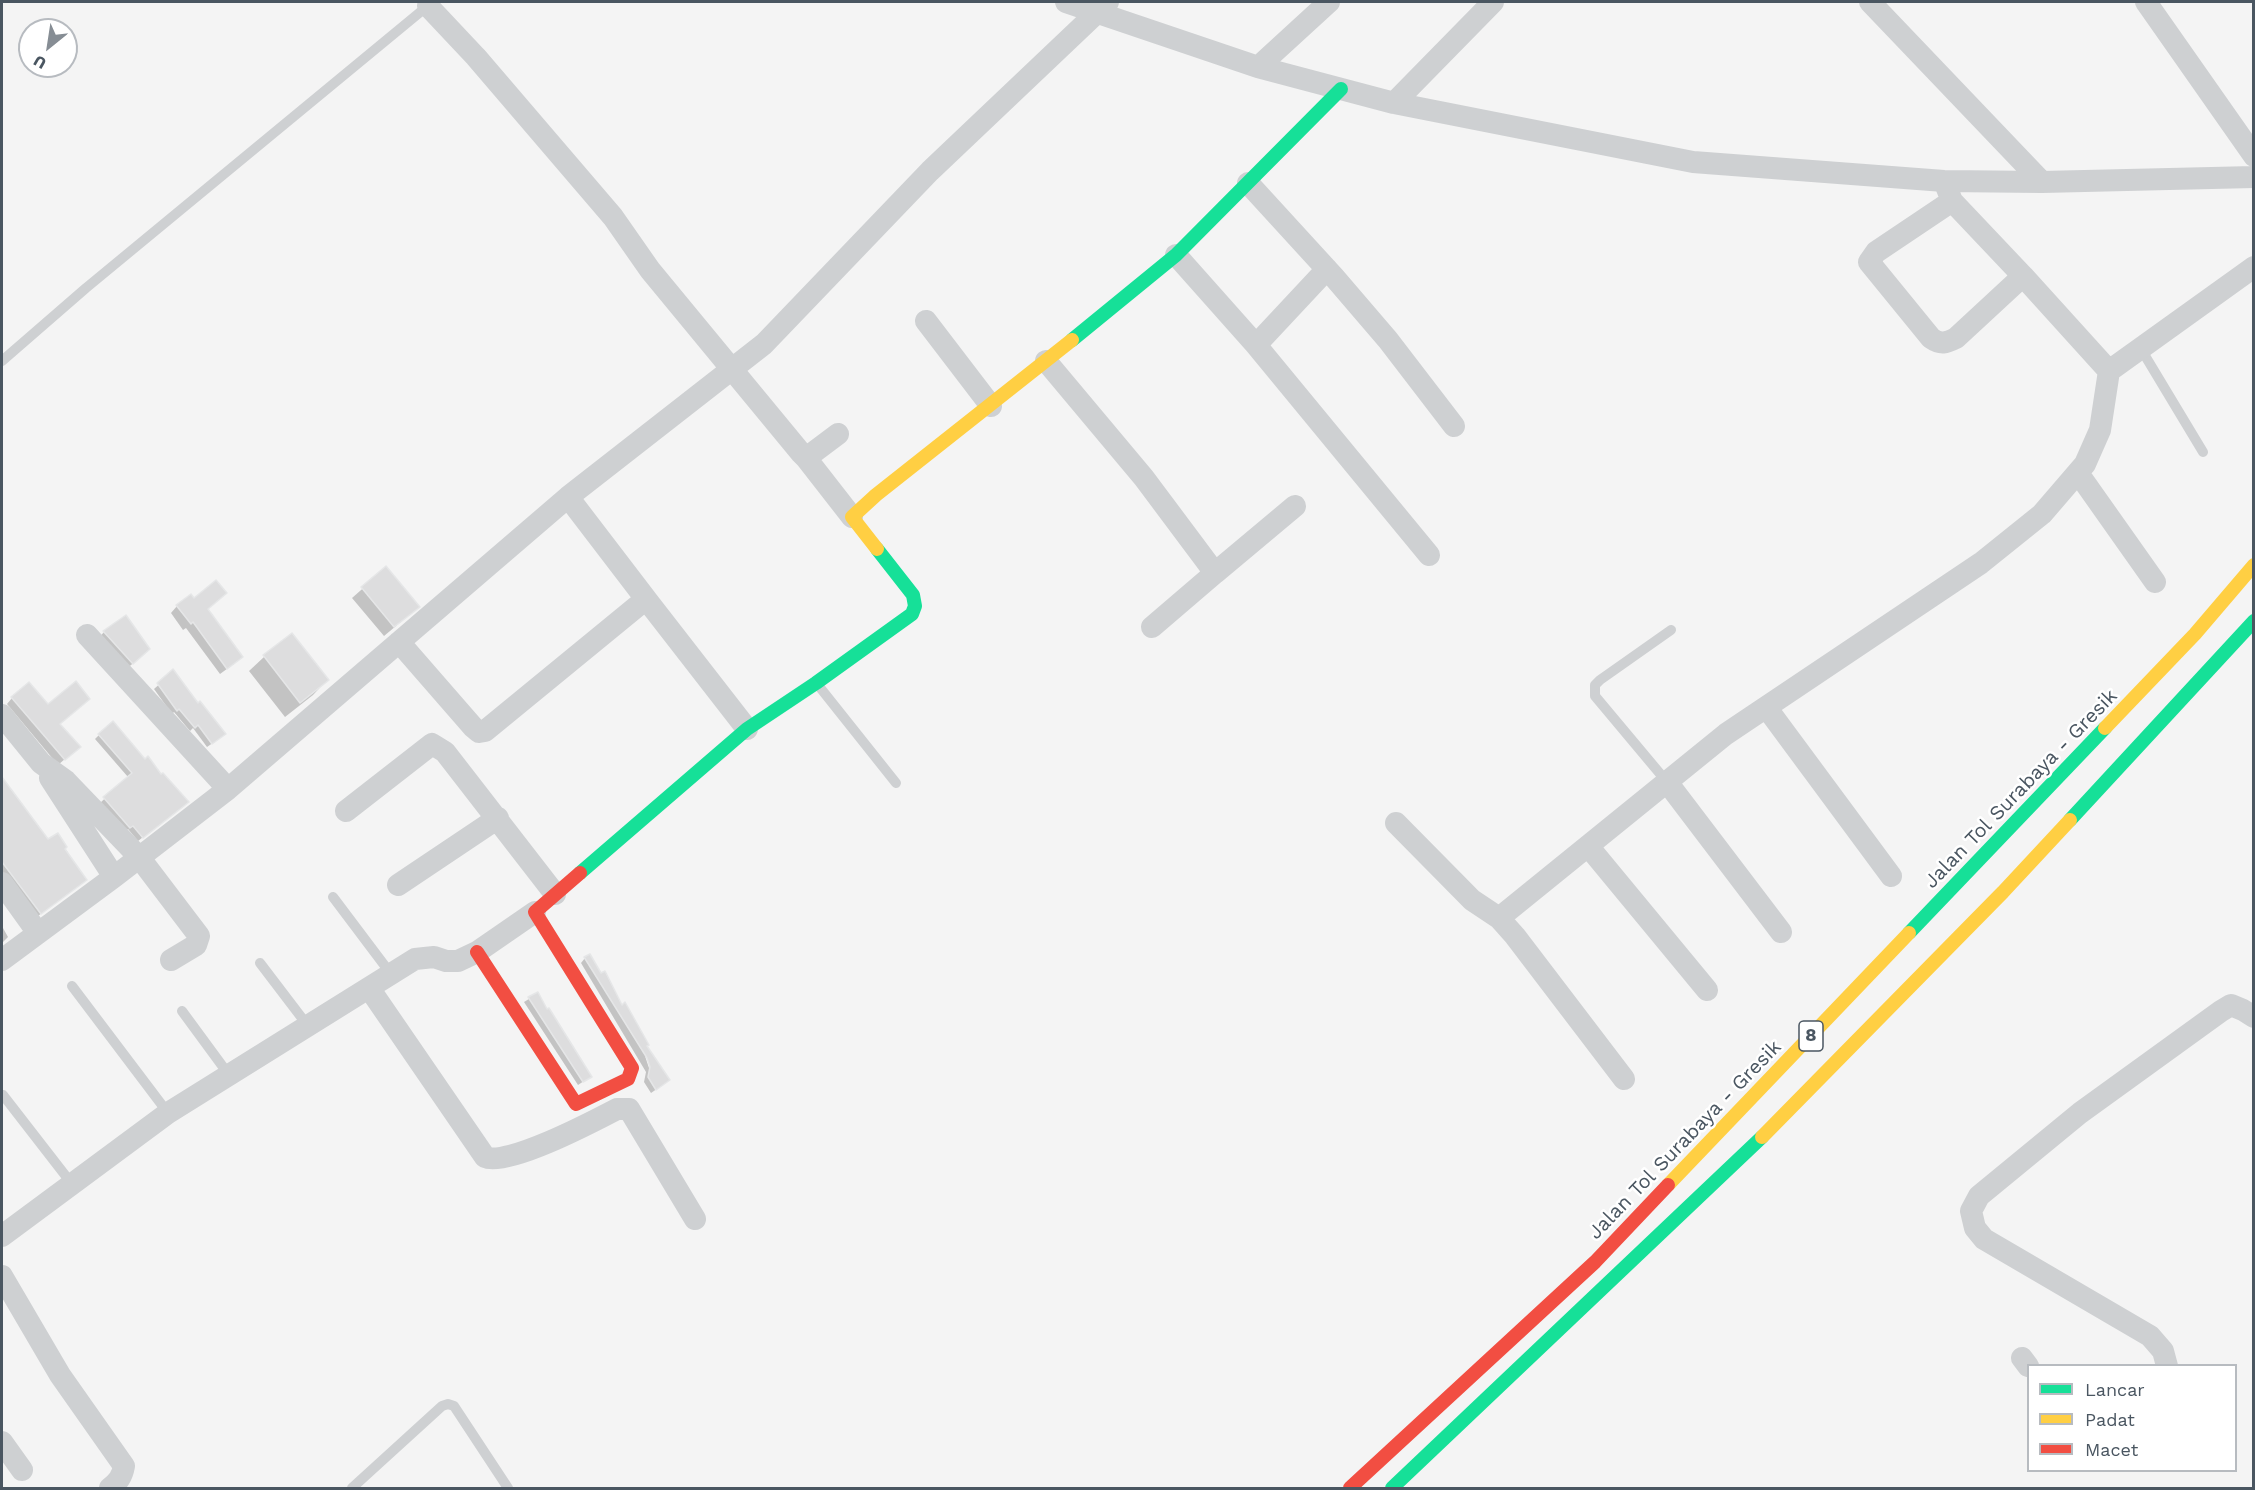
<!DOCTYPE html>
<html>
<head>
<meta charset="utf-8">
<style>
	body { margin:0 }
	#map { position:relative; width:2255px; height:1490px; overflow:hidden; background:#f4f4f4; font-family:"Work Sans",sans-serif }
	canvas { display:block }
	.frame { position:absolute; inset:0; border:3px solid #4a5661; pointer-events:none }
	.legend { position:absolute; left:2027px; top:1364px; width:210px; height:108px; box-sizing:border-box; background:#fff; border:2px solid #b7bbc0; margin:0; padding:8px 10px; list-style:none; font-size:18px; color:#4a5661 }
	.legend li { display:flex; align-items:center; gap:12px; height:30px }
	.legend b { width:30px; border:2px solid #b7bbc0 }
	.north { position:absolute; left:18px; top:18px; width:60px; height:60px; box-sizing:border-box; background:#fff; border:2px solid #b7bbc0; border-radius:50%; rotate:210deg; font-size:16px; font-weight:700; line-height:24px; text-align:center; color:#4a5661 }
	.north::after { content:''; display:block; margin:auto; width:21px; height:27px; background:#868d94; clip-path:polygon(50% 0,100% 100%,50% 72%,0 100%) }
</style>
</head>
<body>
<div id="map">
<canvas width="2255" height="1490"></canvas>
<div class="frame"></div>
<ul class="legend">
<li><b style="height:8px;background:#16e098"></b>Lancar</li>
<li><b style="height:8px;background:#ffcf43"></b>Padat</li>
<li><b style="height:8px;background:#f24e42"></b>Macet</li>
</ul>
<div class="north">U</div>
</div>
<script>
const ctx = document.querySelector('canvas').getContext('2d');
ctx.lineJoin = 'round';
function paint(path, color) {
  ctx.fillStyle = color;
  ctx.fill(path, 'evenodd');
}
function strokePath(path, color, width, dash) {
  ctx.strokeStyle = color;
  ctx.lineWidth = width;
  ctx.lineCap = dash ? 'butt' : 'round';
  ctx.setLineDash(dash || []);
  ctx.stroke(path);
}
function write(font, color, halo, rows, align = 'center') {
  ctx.font = font + ' "Work Sans",sans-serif';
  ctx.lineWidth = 5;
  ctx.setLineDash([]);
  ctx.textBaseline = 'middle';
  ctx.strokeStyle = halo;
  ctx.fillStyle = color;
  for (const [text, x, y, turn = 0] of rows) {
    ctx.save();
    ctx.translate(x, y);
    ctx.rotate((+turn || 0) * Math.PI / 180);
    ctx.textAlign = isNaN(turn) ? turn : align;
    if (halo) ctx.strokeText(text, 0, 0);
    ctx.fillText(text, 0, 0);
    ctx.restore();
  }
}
const shadow = new Path2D(`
	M386,568l22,48 -24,20 -32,-38z
	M194,600l13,10 28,53 -15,11 -34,-46 -3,2 -12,-17 6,-7z
	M104,632l35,26 -16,14 -28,-30z
	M292,635l35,45 -14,15 -28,22 -36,-46 15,-14z
	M173,672l47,66 -13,9 -14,-19 -3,3 -16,-19 -2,2 -18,-25z
	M12,698l47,26 14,28 -15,13 -51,-61z
	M99,735l84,71 -45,35 -10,-12 -3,2 -25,-28 28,-26 -33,-38z
	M2,780l46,61 9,-6 28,45 -51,39 -32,-44z
	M3,928l5,9 -6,6v-14z
	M585,958l60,89 19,37 -13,9 -7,-11 2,-10 -65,-109zM645,1056l4,4 2,14z
	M537,994l9,17 44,66 -12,8 -54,-83z`);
const building = new Path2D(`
	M386,566l34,41 -26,20 -33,-40z
	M216,580l11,13 -19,16 35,48 -16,12 -34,-47 -2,2 -15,-19 15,-11 3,4z
	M126,615l24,34 -17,15 -30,-33z
	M292,633l37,47 -29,23 -37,-48z
	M173,669l25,34 2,-2 26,33 -14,10 -14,-19 -3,3 -16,-19 -2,2 -20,-28z
	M76,681l14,18 -30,25 21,23 -16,13 -54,-63 18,-15 19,22z
	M113,721l32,38 3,-3 13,18 2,-1 26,29 -46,36 -10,-12 -3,2 -27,-31 29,-24 -34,-39z
	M2,777l46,62 10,-6 9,14 -2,2 22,31 -46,34 -39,-52z
	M590,954l11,19 4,-2 17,34 3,-3 24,43 -2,1 23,34 -14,10 -8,-13 2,-10 -3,-9 -63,-101z
	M538,992l9,17 2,-1 43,69 -9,5 -55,-85z`);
const lane = new Path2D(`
	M2141,349l62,103
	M2,361l84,-73 344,-284
	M818,685l78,98
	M1667,782l-72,-86v-11l5,-5 71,-50
	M333,897l58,77
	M260,963l48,63
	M72,986l96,127
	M182,1011l47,64
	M3,1095l69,89
	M352,1488l90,-82 6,-2 6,2 54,82`);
const street = new Path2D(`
	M1066,2l192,65 136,36 299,59 251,19 98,1 212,-5
	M1870,2l172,180
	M2146,2l108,154
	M428,6l48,51 137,160 37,53 151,183 5,5 32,-24
	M1258,67l71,-65
	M1394,103l99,-101
	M1248,183l86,94 54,63 66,86
	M1946,186l6,15 71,75 86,95
	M1952,201l-76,51 -7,10 62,76c10,7 15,5 25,0l67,-62
	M1176,255l80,90 173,210
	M926,321l65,85
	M1256,345l71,-76
	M1046,361l98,117 71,95 80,-67
	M806,458l46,59
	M2078,473l77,109
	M568,497l78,102
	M1152,627l63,-54
	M87,635l141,154
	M399,642l74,85 6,5 6,-1 161,-132 101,130
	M1766,707l125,169
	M2,715l39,48 25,18 73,76 60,79 -3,9 -25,15
	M50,778l64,99
	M1667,782l114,150
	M346,811l86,-67 13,8 110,142
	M1396,823l76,77 27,18
	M1588,846l119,144
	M2,883l36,50
	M398,885l100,-67
	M2,960l112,-83 114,-88 340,-292 196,-153 166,-173 178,-169
	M369,988l116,169c22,10 109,-36 132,-48h12l66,110
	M1624,1079l-109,-143 -16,-18 227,-184 255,-171 61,-49 43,-50 15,-34 9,-59 145,-104
	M2,1236l166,-123 247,-154 19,-2 12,4h12l19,-9 58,-40
	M2,1276l58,99 64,91c-2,11 -6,16 -14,22
	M2022,1358l6,8
	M2167,1366l-4,-15 -13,-15 -166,-97 -9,-11 -4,-17 8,-15 101,-83 141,-102 10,-6 12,5 11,7
	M2,1442l20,28`);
const fast = new Path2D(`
	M1072,340l104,-85 165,-166
	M2070,820l184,-199
	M580,873l167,-144 69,-46 96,-69 3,-8 -2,-11 -36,-46
	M1909,933l196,-205
	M1392,1488l370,-351`);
const slow = new Path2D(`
	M877,549l-25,-32 24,-22 196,-155
	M2105,728l90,-94 59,-69
	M1762,1137l241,-245 67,-72
	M1668,1185l241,-252`);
const jam = new Path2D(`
	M477,952l99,152 52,-25 4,-11 -97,-156 45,-39
	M1350,1488l245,-226 73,-77`);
const shields = [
	[1811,1036,24]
];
const shieldNames = [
	["8",1811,1036]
];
const streetNames = [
	["Jalan Tol Surabaya - Gresik",2021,789,-46],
	["Jalan Tol Surabaya - Gresik",1685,1140,-46]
];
paint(shadow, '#0003');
paint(building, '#ddddde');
strokePath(building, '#e5e6e7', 1.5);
strokePath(lane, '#ced0d2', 10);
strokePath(street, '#ced0d2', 22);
strokePath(fast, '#16e098', 14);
strokePath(slow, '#ffcf43', 14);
strokePath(jam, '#f24e42', 14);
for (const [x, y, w] of shields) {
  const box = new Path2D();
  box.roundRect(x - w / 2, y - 15, w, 30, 4.5);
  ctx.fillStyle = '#fff';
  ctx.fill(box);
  strokePath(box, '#4a5661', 1.5);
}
write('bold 18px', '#4a5661', null, shieldNames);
write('20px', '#4a5661', '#fff', streetNames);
</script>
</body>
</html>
